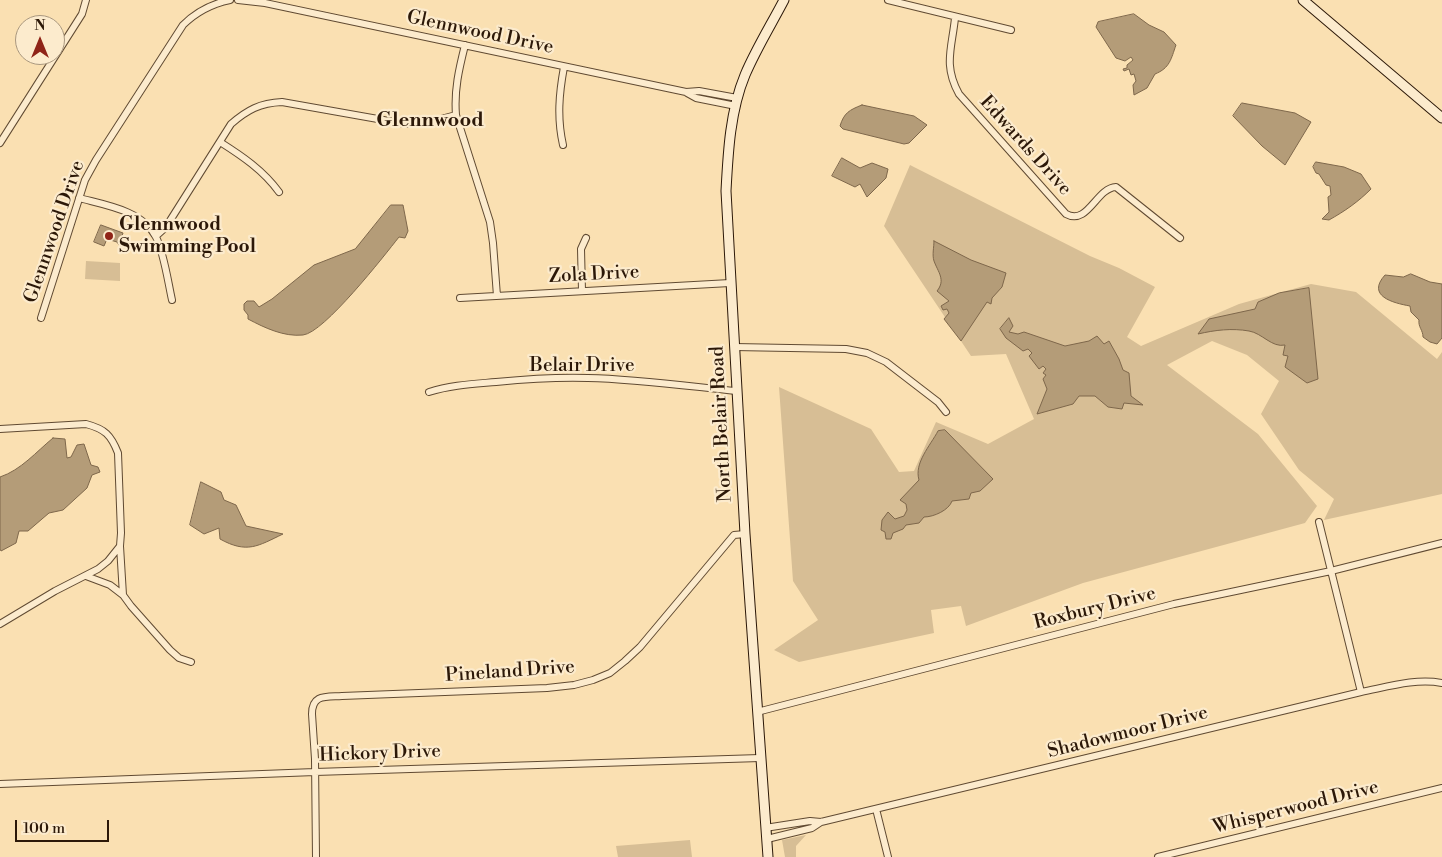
<!DOCTYPE html>
<html>
<head>
<meta charset="utf-8">
<style>
	body { margin:0 }
	#map { position:relative; width:1442px; height:857px; overflow:hidden; background:#fae0b2; font-family:"Libre Bodoni",serif }
	canvas { display:block }
	.north { position:absolute; left:15px; top:15px; width:50px; height:50px; box-sizing:border-box; background:#fcebcd; border:1px solid #a9977e; border-radius:50%; rotate:0deg; font-size:14px; font-weight:700; line-height:20px; text-align:center; color:#2c1808 }
	.north::after { content:''; display:block; margin:auto; width:18px; height:22px; background:#8f2418; clip-path:polygon(50% 0,100% 100%,50% 72%,0 100%) }
	.scale { position:absolute; left:15px; top:820px; width:94px; height:22px; box-sizing:border-box; border:2px solid #2c1808; border-top:0; padding-left:6px; font-size:15px; line-height:18px; white-space:nowrap; color:#2c1808; -webkit-text-stroke:4px #fcebcd; paint-order:stroke }
</style>
</head>
<body>
<div id="map">
<canvas width="1442" height="857"></canvas>
<div class="north">N</div>
<div class="scale">100 m</div>
</div>
<script>
const ctx = document.querySelector('canvas').getContext('2d');
ctx.lineJoin = 'round';
function paint(path, color) {
  ctx.fillStyle = color;
  ctx.fill(path, 'evenodd');
}
function strokePath(path, color, width, dash) {
  ctx.strokeStyle = color;
  ctx.lineWidth = width;
  ctx.lineCap = dash ? 'butt' : 'round';
  ctx.setLineDash(dash || []);
  ctx.stroke(path);
}
function write(font, color, halo, rows, align = 'center') {
  ctx.font = font + ' "Libre Bodoni",serif';
  ctx.lineWidth = 4.5;
  ctx.setLineDash([]);
  ctx.textBaseline = 'middle';
  ctx.strokeStyle = halo;
  ctx.fillStyle = color;
  for (const [text, x, y, turn = 0] of rows) {
    ctx.save();
    ctx.translate(x, y);
    ctx.rotate((+turn || 0) * Math.PI / 180);
    ctx.textAlign = isNaN(turn) ? turn : align;
    if (halo) ctx.strokeText(text, 0, 0);
    ctx.fillText(text, 0, 0);
    ctx.restore();
  }
}
const green = new Path2D(`
	M910,165l180,91 29,12 36,19 -28,50 14,9 98,-42 72,-20 45,8 81,67 5,-7v142l-118,26 10,-21 -35,-29 -38,-56 18,-33 -32,-26 -35,-14 -45,24 91,69 59,72 -12,17 -222,60 -117,43 -5,-20 -30,4 3,23 -135,29 -25,-12 44,-30 -25,-39 -14,-194 92,42 28,43 15,-1 22,-49 52,22 46,-25 -28,-65 -35,2 -87,-130z
	M86,261l34,2v18l-35,-2z
	M806,835l-10,11v11h-11l-3,-17z
	M690,840l2,17h-74l-2,-11z`);
const water = new Path2D(`
	M1134,14l15,11 15,7 12,13c-5,14 -6,23 -21,29l-8,14 -13,7 -1,-10 3,-4 -2,-7 -3,1 -2,-6 -5,2 -1,-2 4,-1v-3l6,-5 -2,-3 -6,4 -9,-3 -20,-31 2,-5z
	M1242,103l53,10 16,9 -26,43 -23,-19 -29,-30z
	M862,105l52,11 13,9 -18,18 -5,1 -61,-15 -3,-3c4,-13 9,-16 22,-21z
	M842,158l18,10 12,-5 16,6 -2,9 -19,19 -7,-13 -5,3 -23,-11z
	M1316,162l28,5 17,7 10,15c-13,13 -26,22 -42,31l-7,-1 7,-7 -1,-15 3,-2 -1,-9 -4,-1 -7,-11 -3,-1 -3,-6z
	M391,205h12l5,26 -3,7 -6,-1c-15,19 -75,96 -96,98 -19,2 -38,-7 -55,-16v-4l-4,-5v-6l3,-3h7l5,6 13,-8 42,-34 41,-16z
	M101,225l22,8 -4,12 -2,-3 -10,-3 -3,7 -10,-4z
	M934,241l37,19 35,13 -4,14 -10,11 -1,6 -4,-2 -26,39 -17,-22 5,-6 -2,-4 -4,1 -2,-4 8,-5 -12,-10c9,-11 1,-19 -3,-30 -2,-6 0,-14 0,-20z
	M1411,274l19,8 12,2v54l-5,6 -7,-2 -7,-5c0,-7 -5,-10 -4,-17l-8,-8 -1,-6c-17,-3 -44,-10 -25,-31l18,2z
	M1309,288l9,91 -11,4 -22,-16 3,-11 -5,-1 2,-10c-13,3 -23,-12 -36,-14 -17,-3 -34,-1 -51,3l11,-15 46,-10 3,-7 21,-9z
	M1009,318l4,8 -4,6 9,2 6,-2 41,14 24,-5 8,-5 7,8 5,-3 10,18 4,11 6,3 2,23 12,9 -19,-2 -2,6 -14,-2 -13,-11h-16l-6,8 -36,10 10,-25 -4,-10 3,-4 -3,-2 3,-4 -3,-3 -4,3 -10,-13 3,-3 -4,-4 -5,2 -17,-13 -6,-9z
	M945,430l48,49 -13,12 -9,2 -2,6 -17,2c-3,9 -18,16 -28,16l-5,6 -13,2 -3,4 -10,4 -2,6h-5l-1,-7 -4,-2 1,-10 6,-8 7,7 9,-3 3,-6 -1,-6 -6,-4 19,-20c-5,-17 11,-34 19,-49z
	M53,438l12,1 2,19 4,-1 6,-12 7,-1 7,21 7,2 2,5 -8,3 -5,13 -24,22 -14,3 -21,18h-9l-3,12 -15,8 -1,-2v-72c21,-7 36,-25 53,-39z
	M201,482l20,10 3,8 12,5 10,21 37,8c-25,12 -36,20 -63,5l-1,-11 -15,6 -14,-9z`);
const street = new Path2D(`
	M238,0l27,3 421,89 13,-1 38,7
	M888,0l123,30
	M955,18c-3,30 -12,47 4,76l107,120c22,12 30,-26 50,-27l64,51
	M465,45c-6,24 -11,45 -9,70l34,107 3,21 4,53
	M687,93l9,5 40,8
	M220,142c22,14 43,28 59,50
	M0,143l82,-129 4,-14
	M563,145c-6,-27 -4,-51 1,-78
	M79,198c26,7 63,12 77,39 8,16 12,45 16,63
	M156,236l10,-9 65,-103c16,-14 29,-21 51,-22l124,22h16l34,-9
	M582,291l-1,-42 5,-11
	M460,298l270,-15
	M41,318l44,-138 11,-20 87,-135c14,-14 28,-21 47,-25
	M734,347l112,2 21,4 19,9 52,40 8,10
	M429,392c22,-7 45,-8 67,-10 31,-3 61,-5 92,-4 49,1 99,8 148,13
	M0,429l86,-5c19,5 25,11 32,29l3,80 -1,13 -12,15 -10,8 -43,22 -55,33
	M1319,522l42,170
	M120,546l3,49
	M86,576l24,9 13,10 8,11 39,44 9,8 12,4
	M757,712l417,-108 157,-33 111,-28
	M0,784l315,-12 445,-14
	M876,809l12,48
	M765,828l45,-7 11,1 540,-130c26,-5 54,-14 81,-9
	M767,839l45,-11 9,-6
	M316,857l-1,-98 -3,-45c0,-20 14,-17 30,-18l205,-8 27,-3 19,-5 17,-7 15,-12 15,-14 94,-112 11,-1
	M1158,857l284,-69`);
const secondary = new Path2D(`
	M1303,0l139,118
	M768,857l-23,-323 -19,-343c2,-38 4,-80 19,-116 11,-26 26,-50 39,-75`);
const markers = [
	[109,236,5,"#8f2418"]
];
const streetNames = [
	["Glennwood Drive",480,33,12],
	["Edwards Drive",1025,146,48],
	["Glennwood Drive",55,232,-71],
	["Zola Drive",594,275,-3],
	["Belair Drive",582,366],
	["North Belair Road",722,424,-93],
	["Roxbury Drive",1095,609,-14],
	["Pineland Drive",510,672,-4],
	["Shadowmoor Drive",1128,733,-14],
	["Hickory Drive",380,754,-2],
	["Whisperwood Drive",1296,808,-14]
];
const poiNames = [
	["Glennwood",119,225],
	["Swimming Pool",119,247]
];
const neighbourhoodNames = [
	["Glennwood",430,121]
];
paint(green, '#d7be95');
paint(water, '#b49c78');
strokePath(water, '#7e674b', 1);
strokePath(street, '#604a32', 8);
strokePath(secondary, '#2c1808', 11);
strokePath(street, '#fcebcd', 6);
strokePath(secondary, '#fcebcd', 9);
for (const [x, y, r, color] of markers) {
  const dot = new Path2D();
  dot.arc(x, y, r, 0, 2 * Math.PI);
  ctx.fillStyle = color;
  ctx.fill(dot);
  strokePath(dot, '#fcebcd', 2);
}
write('19px', '#2c1808', '#fcebcd', streetNames);
write('bold 19px', '#2c1808', '#fcebcd', poiNames, 'left');
write('bold 20px', '#2c1808', '#fcebcd', neighbourhoodNames);
</script>
</body>
</html>
